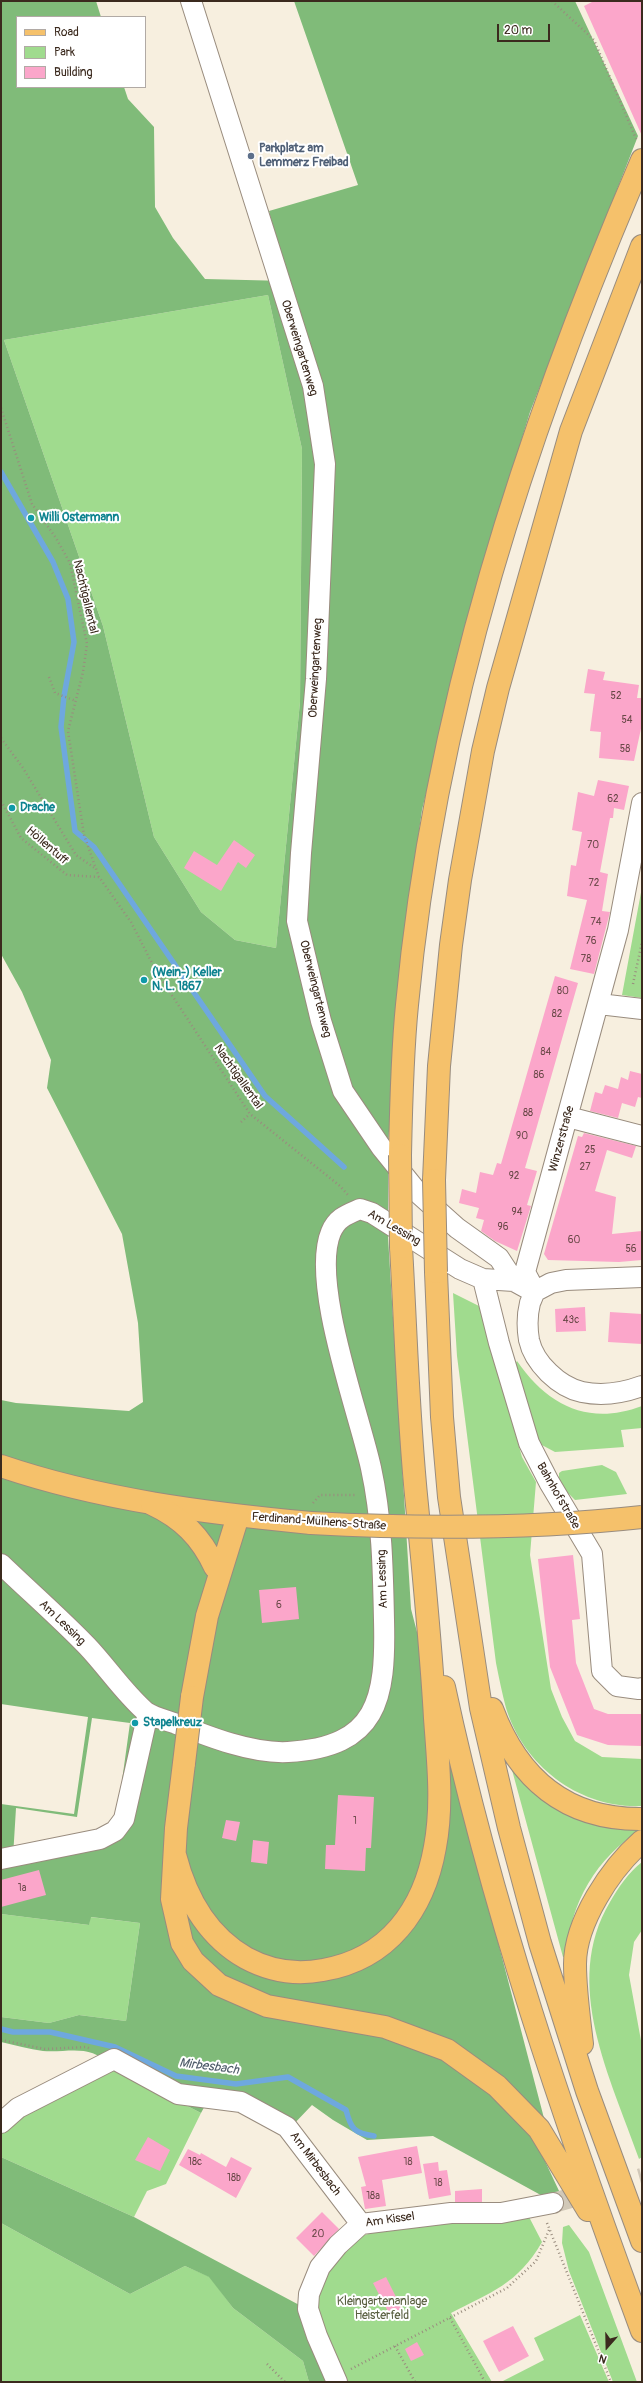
<!DOCTYPE html>
<html>
<head>
<meta charset="utf-8">
<style>
	body { margin:0 }
	#map { position:relative; width:643px; height:2383px; overflow:hidden; background:#f7efdf; font-family:Pangolin,sans-serif }
	canvas { display:block }
	.frame { position:absolute; inset:0; border:2px solid #3b2a1e; pointer-events:none }
	.legend { position:absolute; left:16px; top:16px; width:130px; height:72px; box-sizing:border-box; background:#fff; border:1px solid #b1aaa5; margin:0; padding:5px 7px; list-style:none; font-size:12px; color:#3b2a1e }
	.legend li { display:flex; align-items:center; gap:8px; height:20px }
	.legend b { width:20px; border:1px solid #b1aaa5 }
	.north { position:absolute; left:587px; top:2327px; width:40px; height:40px; -webkit-text-stroke:3px #fff; paint-order:stroke; rotate:200deg; font-size:11px; font-weight:700; line-height:16px; text-align:center; color:#3b2a1e }
	.north::after { content:''; display:block; margin:auto; width:14px; height:18px; background:#3b2a1e; clip-path:polygon(50% 0,100% 100%,50% 72%,0 100%) }
	.scale { position:absolute; left:497px; top:24px; width:53px; height:18px; box-sizing:border-box; border:2px solid #3b2a1e; border-top:0; padding-left:5px; font-size:12px; line-height:14px; white-space:nowrap; color:#3b2a1e; -webkit-text-stroke:3px #fff; paint-order:stroke }
</style>
</head>
<body>
<div id="map">
<canvas width="643" height="2383"></canvas>
<div class="frame"></div>
<ul class="legend">
<li><b style="height:5px;background:#f5c16b"></b>Road</li>
<li><b style="height:11px;background:#a0db8e"></b>Park</li>
<li><b style="height:11px;background:#fba6ca"></b>Building</li>
</ul>
<div class="north">N</div>
<div class="scale">20 m</div>
</div>
<script>
const ctx = document.querySelector('canvas').getContext('2d');
ctx.lineJoin = 'round';
function paint(path, color) {
  ctx.fillStyle = color;
  ctx.fill(path, 'evenodd');
}
function strokePath(path, color, width, dash) {
  ctx.strokeStyle = color;
  ctx.lineWidth = width;
  ctx.lineCap = dash ? 'butt' : 'round';
  ctx.setLineDash(dash || []);
  ctx.stroke(path);
}
function write(font, color, halo, rows, align = 'center') {
  ctx.font = font + ' Pangolin,sans-serif';
  ctx.lineWidth = 4;
  ctx.setLineDash([]);
  ctx.textBaseline = 'middle';
  ctx.strokeStyle = halo;
  ctx.fillStyle = color;
  for (const [text, x, y, turn = 0] of rows) {
    ctx.save();
    ctx.translate(x, y);
    ctx.rotate((+turn || 0) * Math.PI / 180);
    ctx.textAlign = isNaN(turn) ? turn : align;
    if (halo) ctx.strokeText(text, 0, 0);
    ctx.fillText(text, 0, 0);
    ctx.restore();
  }
}
const green = new Path2D(`
	M268,295l34,154 -2,253 -24,246 -41,-8 -34,-28 -47,-75 -51,-211 -99,-286z
	M642,887v111l-20,-3z
	M453,1293l26,13 43,151 14,25 -6,73 21,134 11,28 13,24 27,16 40,2v47c-61,3 -118,-39 -136,-98 -4,-15 -7,-30 -10,-45l-39,-307z
	M517,1361c31,45 72,65 125,45v22l-21,2 3,17 -69,5 -15,-8 -25,-80z
	M602,1465l14,7 11,22 -52,6 -16,-16v-11l3,-2z
	M515,1768l127,61c-45,28 -73,74 -75,127l-4,1 -51,-187z
	M642,1862v68l-8,12 -5,33 13,71v111l-3,2c-28,-81 -78,-175 -29,-257 8,-14 19,-30 32,-40z
	M1,1914l88,11 1,-8 50,6 -14,98 -47,-6 -30,8 -48,-6z
	M109,2066l92,47 -35,71 -19,7 -13,26 -133,-60v-25l4,-7z
	M528,2215l14,27c-24,42 -51,50 -91,71l41,69h-153l-20,-47 -3,-52 43,-46 31,-10z
	M1,2223l129,71 55,-28 25,11 23,31 70,53 6,21h-308z
	M569,2225l20,27 48,130h-24l-44,-111 -7,-28 1,-16z
	M580,2315l29,67h-108l43,-22 -10,-22z`);
const forest = new Path2D(`
	M1,1h95l5,16h-84v70h107l4,12 26,28 1,80 18,31 32,41 81,2 -17,-70 89,-26 -64,-184h281l63,135 -108,276 -54,177 -54,221 -22,157 -12,179v91l23,372 134,513 -1,37 16,34 -12,6 -115,-63 -66,4 -34,-20 -21,-15 -21,22 -50,-18 -34,-7 -6,11 -92,-47c-17,-23 -41,-13 -66,-15 -14,-2 -28,-6 -42,-9v-25l48,6 30,-8 47,6 14,-98 -49,-6 -2,8 -88,-11v-110l73,10 14,-97 -87,-13v-304l15,3 113,8 14,-9 -5,-79 -16,-89 -75,-146 4,-28 -29,-68 -21,-38zM268,295l34,154 -2,253 -24,246 -41,-8 -34,-28 -47,-75 -51,-211 -99,-286zM92,1718l38,5 -15,108 -102,26 3,-49 61,9z
	M1,2157l133,60 169,90 29,75h-23l-6,-21 -70,-53 -24,-31 -24,-11 -55,28 -129,-71z`);
const stream = new Path2D(`
	M1,472l52,90 15,37 6,43 -10,54 -3,31 14,104 19,16 171,249 79,71
	M1,2029l12,3h37l65,15 61,29 60,8 52,-7 58,33c5,19 8,23 28,26`);
const building = new Path2D(`
	M594,1h48v135l-58,-130z
	M588,669l17,3 -2,8 36,5 -2,13h5v26l-8,37 -35,-3 2,-26 -11,-1 5,-37 -11,-1z
	M598,780l31,6 -5,24 -10,-2 -1,10h-3l-10,54 8,2 -6,37 8,1 -16,62 -24,-5 17,-69 -20,-4 4,-31 5,1 6,-34 -10,-2 6,-38 16,4z
	M234,840l21,15 -9,13 -8,-6 -17,29 -37,-23 10,-17 23,14z
	M555,976l23,7 -53,185 12,3 -10,34 4,1 -14,45 -22,-10 -14,-10 3,-11 -8,-2 3,-10 -20,-5 3,-14 14,4 4,-21 13,3 4,-12 4,1z
	M630,1071l12,3v24l-4,-1 -3,10 -13,-4 -4,15 -28,-7 5,-19 7,2 3,-9 13,4 3,-12 7,3z
	M584,1133l52,13 -4,12 -25,-8 -12,41 21,6 -4,37 30,-3v29l-23,2 -71,-2 -4,-6 34,-118 4,1z
	M585,1307l1,24 -30,1 -1,-23z
	M610,1312l32,2v30l-34,-2z
	M573,1555l7,64 -8,1 4,43 18,46 14,5h34v32l-34,-1 -31,-10 -27,-68 -12,-108z
	M296,1587l3,32 -37,4 -3,-33z
	M338,1795l36,2 -3,51h-5l-1,23 -40,-2 1,-24h9z
	M226,1820l14,2 -4,19 -14,-3z
	M253,1840l16,2 -2,22 -16,-2z
	M39,1870l7,25 -45,12v-27z
	M148,2137l22,13 -10,21 -25,-11z
	M417,2146l5,27 -40,7 4,26 -21,3 -4,-22 5,-1 -8,-29z
	M188,2149l12,6 1,-2 25,14 5,-10 21,11 -16,30 -57,-33z
	M438,2162l1,9 8,-1 4,25 -22,4 -6,-35z
	M482,2189v13h-27v-11z
	M322,2212l17,17 -25,27 -18,-18z
	M386,2277l18,36 -12,6 -19,-36z
	M513,2326l16,30 -30,16 -16,-31z
	M417,2342l7,13 -13,6 -6,-12z`);
const minorTunnel = new Path2D(`
	M553,2203l89,-25`);
const path = new Path2D(`
	M552,1l42,39 43,101
	M1,408l31,96 24,34 14,25 17,81 -4,28 -15,59 16,104 15,42 32,45 25,49 94,143 90,72 8,9
	M49,677l6,16 21,8
	M1,738l22,30 53,87 20,14
	M1,801l20,37 46,37 32,2
	M633,984l9,-42
	M241,1122l9,-8
	M313,1503l7,-8h37
	M1,2040l44,9 41,-2 5,2
	M547,2223l64,159
	M450,2318l35,64
	M395,2346l20,36
	M267,2364l18,18
	M351,2369l156,-81 29,-27 13,-31`);
const minor = new Path2D(`
	M191,1l122,385 12,78 -9,215 -15,174 -4,68 24,100 22,70 38,56 38,47 38,34 42,30 15,23
	M642,803l-24,127 -93,342c2,5 8,13 9,20 0,3 -3,8 -4,11 -3,12 -3,25 -1,37 5,23 30,47 53,52 19,4 41,1 60,-6
	M599,1004l43,5
	M568,1117l74,19
	M483,1279l16,64 30,100 20,39 43,72 10,117 15,15 22,3 3,-1
	M534,1292l17,-9 15,-3 76,-3
	M1,1564c28,27 59,54 86,82 20,21 37,47 59,66 7,5 19,8 28,11 33,13 78,31 114,29 90,-5 98,-53 96,-132 -1,-51 -2,-102 -13,-152 -12,-55 -61,-186 -40,-236 6,-14 15,-17 29,-23l12,4 88,56 23,10 31,2 20,11
	M1,1859l99,-20 15,-8 9,-12 24,-106
	M1,2123l17,-15 96,-49 64,35 63,8 46,25 74,97
	M337,2382l-20,-46 -9,-27 1,-15 11,-27 18,-22 23,-21 90,-11h50l52,-10`);
const major = new Path2D(`
	M1,1466c100,34 205,47 310,57`);
const highway = new Path2D(`
	M400,1155c1,-50 2,-100 7,-150 27,-294 119,-575 235,-845
	M434,1180l5,-114 12,-121 9,-65 23,-129 15,-63 73,-257 71,-185
	M436,1272l6,145 7,80 32,211 28,120 31,115 47,148 55,150
	M152,1504c30,14 49,33 63,63
	M444,1687c47,220 120,433 198,644
	M192,1697l15,-81 31,-100
	M492,1709c26,70 74,111 150,110
	M184,1763l-8,65 -4,71 10,44 11,18 26,24 48,21 118,21 62,23 50,36 42,43 49,81
	M175,1855c11,43 32,81 71,103 24,13 51,17 77,12 65,-11 101,-60 112,-123 8,-43 3,-86 0,-129 -4,-71 -11,-142 -18,-213 -9,-86 -11,-172 -16,-258
	M582,2044c-3,-26 -7,-54 -7,-80 0,-42 36,-96 67,-123`);
const majorBridge = new Path2D(`
	M311,1523c111,6 221,6 331,-6`);
const highwayBridge = new Path2D(`
	M400,1155l1,92
	M434,1180l2,92
	M184,1763l8,-66`);
const markers = [
	[251,156,4,"#5c6f8a"],
	[31,518,4,"#0f9aa8"],
	[12,808,4,"#0f9aa8"],
	[144,980,4,"#0f9aa8"],
	[135,1723,4,"#0f9aa8"]
];
const numberNames = [
	["52",616,696],
	["54",627,720],
	["58",625,749],
	["62",613,799],
	["70",593,845],
	["72",594,883],
	["74",596,922],
	["76",591,941],
	["78",586,959],
	["80",563,991],
	["82",557,1014],
	["84",546,1052],
	["86",539,1075],
	["88",528,1113],
	["90",522,1136],
	["25",590,1150],
	["27",585,1167],
	["92",514,1176],
	["94",517,1212],
	["96",503,1227],
	["60",574,1240],
	["56",631,1249],
	["43c",571,1320],
	["6",279,1605],
	["1",355,1821],
	["1a",22,1888],
	["18c",195,2162],
	["18",408,2162],
	["18b",234,2178],
	["18",438,2183],
	["18a",373,2196],
	["20",318,2234]
];
const serviceNames = [
	["Parkplatz am",259,149],
	["Lemmerz Freibad",259,163]
];
const streetNames = [
	["Oberweingartenweg",299,348,73],
	["Nachtigallental",85,597,77],
	["Oberweingartenweg",316,668,-87],
	["Höllentuff",47,846,41],
	["Oberweingartenweg",315,989,76],
	["Nachtigallental",238,1077,55],
	["Winzerstraße",562,1139,-75],
	["Am Lessing",394,1228,30],
	["Bahnhofstraße",558,1496,60],
	["Ferdinand-Mülhens-Straße",319,1522,4],
	["Am Lessing",383,1579,-92],
	["Am Lessing",62,1623,44],
	["Am Mirbesbach",315,2164,53],
	["Am Kissel",390,2220,-8]
];
const cultureNames = [
	["Willi Ostermann",39,518],
	["Drache",20,808],
	["(Wein-) Keller",152,973],
	["N. L. 1867",152,987],
	["Stapelkreuz",143,1723]
];
const parkNames = [
	["Kleingartenanlage",382,2302],
	["Heisterfeld",382,2316]
];
const waterNames = [
	["Mirbesbach",209,2067,7]
];
paint(green, '#a0db8e');
paint(forest, '#80bb79');
strokePath(stream, '#6ea8de', 5.5);
paint(building, '#fba6ca');
strokePath(minorTunnel, '#d1c8b8', 20, [20, 10]);
strokePath(minor, '#998c7e', 22);
strokePath(major, '#998c7e', 24);
strokePath(highway, '#998c7e', 24);
strokePath(path, '#998c7e', 2.5, [1, 3]);
strokePath(minor, '#fff', 20);
strokePath(major, '#f5c16b', 22);
strokePath(highway, '#f5c16b', 22);
strokePath(majorBridge, '#998c7e', 24, []);
strokePath(highwayBridge, '#998c7e', 24, []);
strokePath(majorBridge, '#f5c16b', 22);
strokePath(highwayBridge, '#f5c16b', 22);
for (const [x, y, r, color] of markers) {
  const dot = new Path2D();
  dot.arc(x, y, r, 0, 2 * Math.PI);
  ctx.fillStyle = color;
  ctx.fill(dot);
  strokePath(dot, '#fff', 1.5);
}
write('10px', '#6b4949', null, numberNames);
write('bold 12px', '#4e5e75', '#fff', serviceNames, 'left');
write('12px', '#3b2a1e', '#fff', streetNames);
write('bold 12px', '#0d838f', '#fff', cultureNames, 'left');
write('12px', '#595f40', '#fff', parkNames);
write('italic 13px', '#4f5c6b', '#fff', waterNames);
</script>
</body>
</html>
